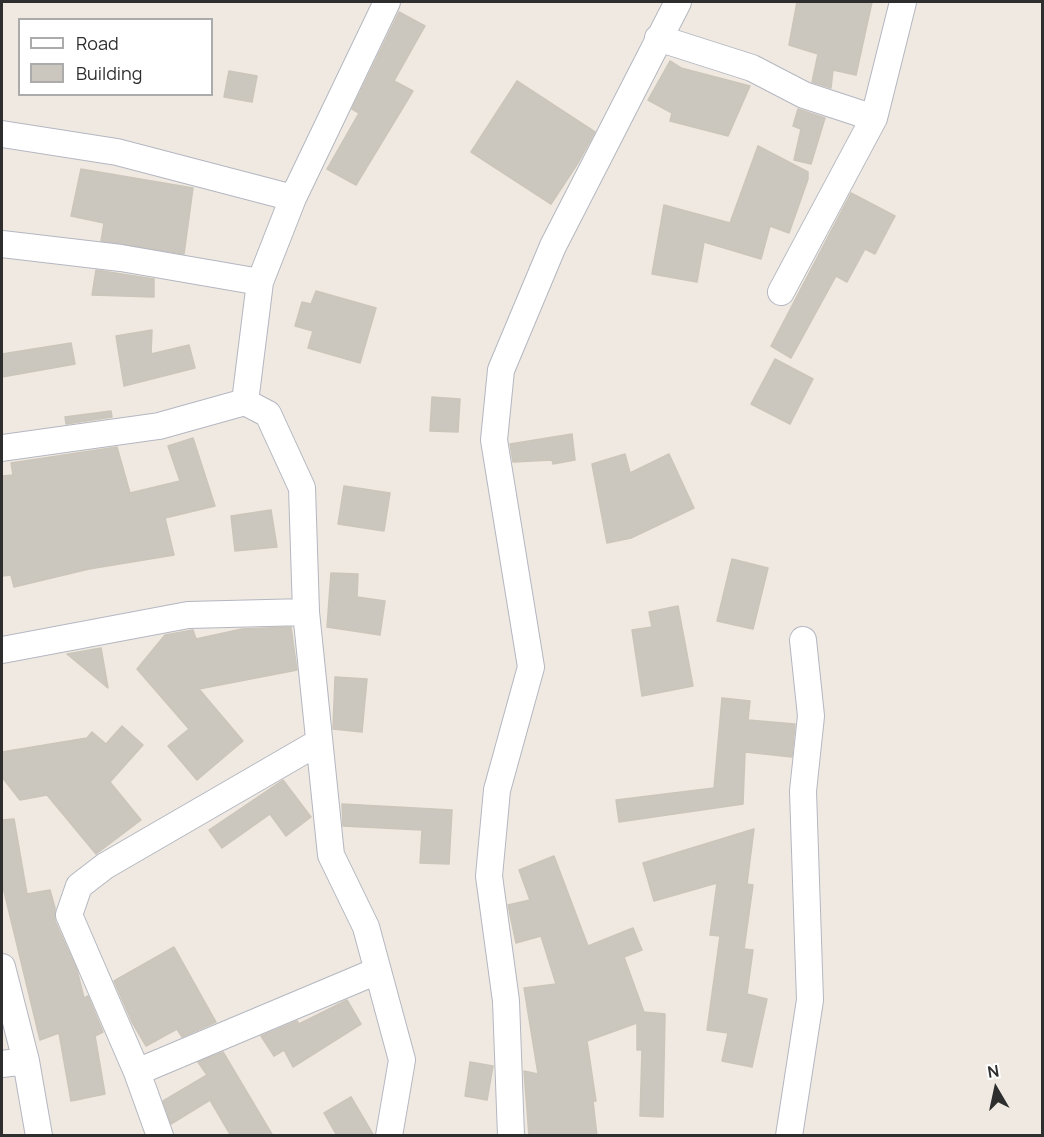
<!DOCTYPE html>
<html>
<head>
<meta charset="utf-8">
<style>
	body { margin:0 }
	#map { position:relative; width:1044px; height:1137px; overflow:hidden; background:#efe9e1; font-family:Manrope,sans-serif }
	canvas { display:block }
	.frame { position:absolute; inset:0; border:3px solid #2e2e2e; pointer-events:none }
	.legend { position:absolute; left:18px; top:18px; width:195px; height:78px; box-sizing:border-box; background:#fff; border:2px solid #ababab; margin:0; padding:8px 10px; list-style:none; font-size:18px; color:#2e2e2e }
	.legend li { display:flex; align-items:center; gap:12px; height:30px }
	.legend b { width:30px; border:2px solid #ababab }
	.north { position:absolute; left:966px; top:1059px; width:60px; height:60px; -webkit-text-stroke:4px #fff; paint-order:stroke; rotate:351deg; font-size:16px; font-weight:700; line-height:24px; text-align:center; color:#2e2e2e }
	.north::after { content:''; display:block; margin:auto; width:21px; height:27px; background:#2e2e2e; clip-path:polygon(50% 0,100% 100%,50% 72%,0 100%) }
</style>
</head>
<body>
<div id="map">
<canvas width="1044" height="1137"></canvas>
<div class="frame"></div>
<ul class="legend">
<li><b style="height:8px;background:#fff"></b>Road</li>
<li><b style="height:16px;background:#cbc7bf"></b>Building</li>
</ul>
<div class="north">N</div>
</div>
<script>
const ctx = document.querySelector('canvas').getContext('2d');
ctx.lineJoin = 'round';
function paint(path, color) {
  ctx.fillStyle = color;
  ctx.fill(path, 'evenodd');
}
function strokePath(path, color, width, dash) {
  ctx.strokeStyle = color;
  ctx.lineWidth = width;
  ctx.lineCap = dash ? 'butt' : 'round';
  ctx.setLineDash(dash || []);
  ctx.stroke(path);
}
const building = new Path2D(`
	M797,2h75l-16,73 -23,-5 -2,18 -19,-6 6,-28 -29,-9z
	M399,12l26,14 -31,55 19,10 -57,94 -29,-16 32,-56 -7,-4z
	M670,61l11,7 69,18 -22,50 -58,-15 2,-8 -24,-13z
	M229,71l28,5 -5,26 -28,-5z
	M517,81l78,51 -17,31 -27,41 -80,-52z
	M798,109l27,9 -14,46 -17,-4 7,-31 -8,-3z
	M758,146l50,26v7l-19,54 -19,-7 -9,33 -57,-17 -7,40 -45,-8 12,-69 66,18z
	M81,169l112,19 -9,66 -83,-13 3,-18 -33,-7z
	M851,193l44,23 -20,38 -10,-5 -18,33 -11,-6 -45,82 -20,-12z
	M96,270l58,9v18l-62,-2z
	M316,291l60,17 -16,55 -52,-15 5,-17 -18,-5 7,-24 9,2z
	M152,330l-1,24 38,-9 6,23 -71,18 -8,-50z
	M71,343l4,21 -73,13v-23z
	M775,359l38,20 -23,45 -39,-20z
	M432,397l28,2 -2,33 -28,-1z
	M111,411l1,6 -46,7 -1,-7z
	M572,434l3,26 -22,4 -1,-4 -39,2 -3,-18z
	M193,438l22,68 -50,12 9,37 -85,14 -75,18 -3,-12 -9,1v-100l11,-1 -2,-12 106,-16 13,46 50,-12 -12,-35z
	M625,454l5,19 39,-19 25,54 -63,30 -24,5 -15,-79z
	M344,486l46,7 -6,38 -46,-7z
	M271,510l6,37 -42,4 -4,-35z
	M732,559l36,9 -15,61 -36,-8z
	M331,573l27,1 -1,23 28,4 -5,34 -53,-8z
	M678,606l15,80 -51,10 -10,-66 20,-3 -3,-15z
	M291,627l6,43 -98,19 44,52 -46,39 -29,-34 21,-17 -52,-60 28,-34 28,-5 3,9 46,-10z
	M101,648l7,40 -41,-34z
	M335,677l32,2 -5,53 -29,-3z
	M722,698l28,3 -2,19 47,4 -3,33 -47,-5 -2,52 -124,18 -3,-22 98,-12z
	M122,726l21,19 -33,37 31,38 -45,34 -49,-59 -27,5 -18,-23v-25l85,-14 5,-6 14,12z
	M283,780l28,37 -25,19 -16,-22 -48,34 -13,-18z
	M342,804l110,6 -3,54 -29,-1 2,-33 -79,-4z
	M14,819l13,75 23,-4 5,18v13l22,49 7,28 4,-2 15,36 -8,4 10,58 -34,7 -12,-68 -19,7 -38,-157v-63z
	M754,829l-7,55 6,1 -9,64 9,1 -6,44 20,5 -15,68 -30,-6 6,-28 -21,-3 13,-94 -10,-1 7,-52 -63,18 -11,-38z
	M554,856l34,90 45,-18 9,22 -18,7 20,55 21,2 -2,103 -23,-1 2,-66h-5v-27l-50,18 9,60h-3l4,35h-68l-5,-65 14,3 -14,-86 32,-4 -15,-48 -25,7 -8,-38 22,-5 -11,-30z
	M174,947l42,75 -34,15 -5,-8 -31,17 -14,-24 -18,-41z
	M347,1000l14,24 -68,43 -9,-17 -10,6 -13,-20 36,-15 2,3z
	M223,1052l50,84h-42l-21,-36 -39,24 -8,-23 44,-26 -9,-13z
	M470,1062l23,4 -6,34 -22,-4z
	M351,1097l23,39h-37l-13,-23z`);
const minor = new Path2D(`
	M387,2l-94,196 -33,84 -15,120 23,12 34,74 4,124 25,243 35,72 36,133 -13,76
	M658,38l94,30 52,27 70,23
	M2,134l115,18 176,46
	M2,244l119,14 139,24
	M781,292l93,-174 29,-116
	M2,448l157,-22 86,-24
	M2,650l186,-35 118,-3
	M2,967l24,94 13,75
	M2,1064l24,-3
	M137,1072l240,-101
	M160,1136l-23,-64 -68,-157 10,-29 26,-20 214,-124
	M511,1136l-5,-135 -17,-125 8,-86 34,-123 -37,-227 7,-70 52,-124 125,-244
	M789,1136l21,-136 -7,-209 8,-75 -8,-76`);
paint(building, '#cbc7bf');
strokePath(building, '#cbc5ba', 1.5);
strokePath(minor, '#b4b7c1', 28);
strokePath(minor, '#fff', 26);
</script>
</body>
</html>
